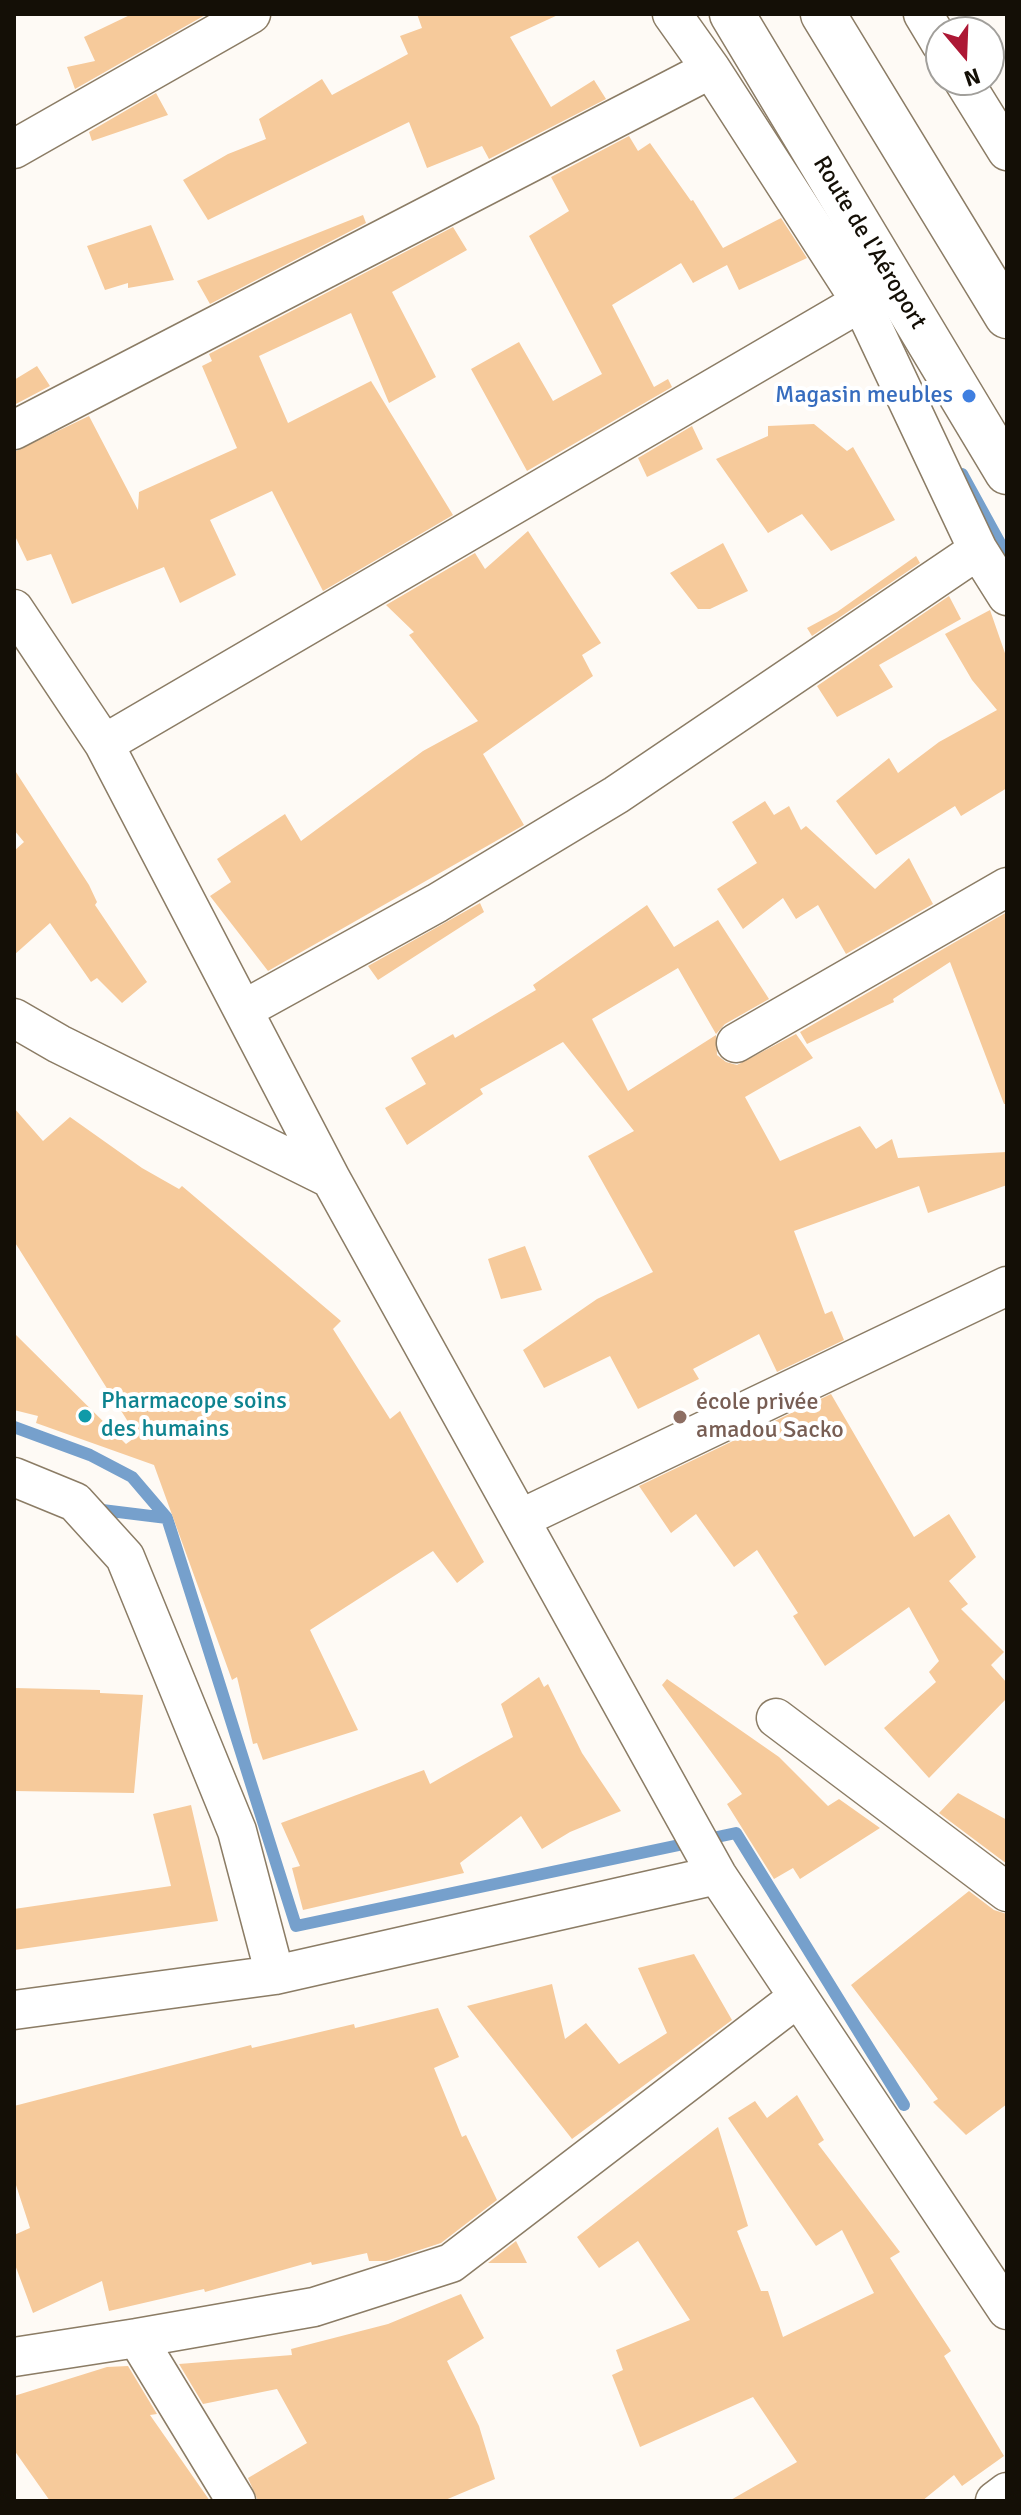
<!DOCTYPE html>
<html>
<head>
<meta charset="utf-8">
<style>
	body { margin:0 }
	#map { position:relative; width:1021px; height:2515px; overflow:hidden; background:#fefaf5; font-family:Signika,sans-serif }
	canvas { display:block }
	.frame { position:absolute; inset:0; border:16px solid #140f06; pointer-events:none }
	.north { position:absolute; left:925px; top:16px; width:80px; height:80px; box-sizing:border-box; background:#fff; border:2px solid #a19f9b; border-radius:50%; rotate:161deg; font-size:22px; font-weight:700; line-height:32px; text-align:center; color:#140f06 }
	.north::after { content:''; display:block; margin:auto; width:28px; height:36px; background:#ad1835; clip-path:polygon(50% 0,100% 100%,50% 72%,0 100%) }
</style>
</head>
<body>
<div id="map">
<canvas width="1021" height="2515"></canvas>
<div class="frame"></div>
<div class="north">N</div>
</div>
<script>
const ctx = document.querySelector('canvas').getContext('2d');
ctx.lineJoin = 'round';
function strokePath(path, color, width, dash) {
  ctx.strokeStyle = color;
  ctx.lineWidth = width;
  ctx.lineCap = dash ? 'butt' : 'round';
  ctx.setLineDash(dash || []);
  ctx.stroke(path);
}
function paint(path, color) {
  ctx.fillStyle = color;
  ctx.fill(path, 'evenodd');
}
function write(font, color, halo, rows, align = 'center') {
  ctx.font = font + ' Signika,sans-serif';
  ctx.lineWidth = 8;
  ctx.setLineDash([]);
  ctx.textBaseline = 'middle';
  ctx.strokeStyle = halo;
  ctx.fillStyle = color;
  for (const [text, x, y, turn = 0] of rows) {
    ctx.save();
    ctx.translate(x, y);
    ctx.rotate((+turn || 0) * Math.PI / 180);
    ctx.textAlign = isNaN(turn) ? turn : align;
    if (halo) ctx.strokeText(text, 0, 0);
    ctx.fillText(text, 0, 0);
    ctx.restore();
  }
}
const stream = new Path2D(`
	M962,474l45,82
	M14,1427l76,28 42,22 35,41 129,408 440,-93 168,272
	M94,1509l73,9`);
const building = new Path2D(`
	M132,14h75l-132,75 -8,-22 28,-6 -11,-24z
	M417,14h143l-50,23 41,70 43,-27 12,19 -117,60 -7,-13 -55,22 -18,-46 -201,98 -25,-40 45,-26 38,-15 -7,-20 63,-40 10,16 76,-41 -8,-18 22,-8z
	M156,93l12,22 -76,26 -3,-9z
	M629,136l9,15 12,-8 41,58 2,-1 30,48 58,-30 26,40 -68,32 -12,-25 -34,18 -12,-20 -69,42 42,82 14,-8 4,8 -145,84 -56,-102 48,-27 34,59 49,-27 -73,-138 40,-25 -18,-34z
	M363,215l3,8 -156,81 -13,-23z
	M151,225l23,55 -46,8v-5l-23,7 -18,-44z
	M453,227l14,23 -75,42 44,85 -47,26 -38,-90 -92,43 29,67 83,-42 82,134 -130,76 -51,-100 -62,29 26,55 -56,28 -16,-36 -92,37 -21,-50 -24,7 -13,-27v-82l75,-36 49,94 1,-18 98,-44 -35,-82 10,-5 -3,-7z
	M37,366l13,20 -36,19v-25z
	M814,424l33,27 6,-4 42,73 -64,31 -29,-37 -34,19 -52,-74 52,-23v-10z
	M692,426l11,23 -56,28 -9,-19z
	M528,531l73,112 -19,12 11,21 -110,78 41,71 -256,146 -58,-75 21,-14 -14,-23 68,-45 16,27 122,-90 55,-30 -69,-86 5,-3 -28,-27 89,-52 10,16z
	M723,543l25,48 -38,18h-12l-28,-36z
	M916,556l4,7 -108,73 -5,-8 30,-16z
	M949,596l12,23 -82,46 14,22 -56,30 -20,-31z
	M990,610l17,49v129l-46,28 -6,-10 -79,49 -40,-54 53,-43 9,15 41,-31 58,-32 -25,-30 -27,-46z
	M14,769l75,116 8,17 -2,3 52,77 -25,21 -25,-25 -6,4 -41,-59 -36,32v-104l10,-9 -10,-12z
	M765,801l9,14 15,-9 12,24 5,-4 69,63 34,-31 24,46 -87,50 -28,-49 -22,14 -13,-21 -40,31 -26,-40 40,-26 -25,-41z
	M480,903l4,9 -106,68 -10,-14z
	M647,905l27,42 44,-27 51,79 -44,25 -9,10 -38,-66 -86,51 36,72 88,-56 1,20 9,7 11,3 59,-31 17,24 -68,39 35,64 80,-35 16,23 16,-10 6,19 109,-6v33l-79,28 -9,-27 -125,45 31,83 7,-3 12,29 -67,32 -18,-38 -66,35 6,10 -61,30 -28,-53 -66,32 -21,-38 74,-51 56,-27 -65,-116 46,-25 -71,-89 -83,47 3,5 -76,51 -22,-37 41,-24 -15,-26 42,-24 2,4 81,-48 -3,-5z
	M1007,912v192h-3l-54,-142 -57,37 1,3 -87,42 -7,-12z
	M14,1108l29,33 27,-24 72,51 37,21 3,-3 159,135 -8,8 57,90 10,-8 84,151 -27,21 -24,-32 -123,79 48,100 -95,30 -6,-17 -4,1 -16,-67 -5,3 -78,-215 -118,-42 2,-7 -24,-6v-77l112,111 11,-8 -123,-195z
	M525,1246l17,44 -41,9 -13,-40z
	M831,1394l83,143 35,-23 27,43 -27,24 19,23 -7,5 43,43 -13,13 16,18v15l-78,80 -45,-50 52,-46 -7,-10 10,-11 -30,-54 -84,59 -32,-50 5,-3 -41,-63 -23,17 -38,-53 -25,19 -32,-47z
	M539,1677l5,10 4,-3 34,69 39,58 -51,21 -28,17 -21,-33 -61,47 4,10 -161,37 -11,-42 8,-2 -19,-43 143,-53 6,14 83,-47 -12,-33z
	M667,1679l112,78 49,49 11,-7 41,29 -80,51 -7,-11 -19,11 -47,-75 15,-10 -80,-109z
	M14,1688l86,2v3l43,2 -9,98 -120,-2z
	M958,1793l49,27v44l-68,-51z
	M191,1805l27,116 -204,29v-41l157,-23 -18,-72z
	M969,1891l25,19 13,4v190l-41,31 -33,-33 5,-3 -87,-114z
	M694,1954l38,66 -160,119 -105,-133 85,-22 13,55 21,-16 33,41 48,-31 -29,-65z
	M438,2008l21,49 -25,11 28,69 4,-2 31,65 -56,43 -55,18h-17l-2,-8 -55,12 -1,-3 -106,30 -1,-3 -95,22 -7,-30 -69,32 -19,-51v-27l16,-7 -16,-49v-73l237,-61 1,3 102,-24 1,4z
	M797,2095l27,45 -6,4 82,108 -10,6 61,93 -7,5 60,100 -42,30 -8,-11 -32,26h-193l68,-39 -44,-65 -113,50 -28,-72 11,-5 -7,-20 74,-30 -52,-79 -39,27 -22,-31 141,-110 30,99 -11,5 24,60h7l15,46 91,-44 -32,-63 -26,16 -88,-128 27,-17 12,17z
	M516,2241l11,22h-39z
	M461,2294l23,44 -37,23 32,65 16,53 -52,22h-185l-10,-23 59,-35 -30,-54 -74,15 -24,-40 113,-9 -1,-6 97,-25z
	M128,2366l29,48 -7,1 60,86h-160l-36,-51v-54l93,-29z`);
const minor = new Path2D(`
	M672,14l39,55 150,233 117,248 29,46
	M923,14l18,30
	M963,80l44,71
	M14,149l237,-135
	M14,430l697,-361
	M14,609l90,135 227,435 386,696 290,435
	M104,744l757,-442
	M243,1010l194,-107 179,-108 362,-245
	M14,1018l45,26 272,135
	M736,1043l271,-156
	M14,1477l61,25 50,55 112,274 38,144
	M520,1519l487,-233
	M776,1718l231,174
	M14,2010l261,-35 442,-100
	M137,2338l177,-31 137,-44 346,-265
	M14,2357l123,-19 99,163
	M995,2501l12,-9`);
const trunk = new Path2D(`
	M732,14l275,458
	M823,14l184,302`);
const markers = [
	[969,396,8,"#3f7fe0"],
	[85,1416,8,"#0f9aa8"],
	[680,1417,8,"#8d6e63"]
];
const streetNames = [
	["Route de l'Aéroport",869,243,59]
];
const shopNames = [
	["Magasin meubles",953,396]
];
const cultureNames = [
	["Pharmacope soins",101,1402],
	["des humains",101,1430]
];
const educationNames = [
	["école privée",696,1403],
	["amadou Sacko",696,1431]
];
strokePath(stream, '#76a0cc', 12);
paint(building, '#f6ca9b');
strokePath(minor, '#8b7c65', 41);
strokePath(trunk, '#8b7c65', 47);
strokePath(minor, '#fff', 38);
strokePath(trunk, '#fff', 44);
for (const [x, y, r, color] of markers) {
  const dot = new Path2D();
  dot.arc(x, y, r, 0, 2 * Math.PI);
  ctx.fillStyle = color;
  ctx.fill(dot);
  strokePath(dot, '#fff', 3);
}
write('24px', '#140f06', '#fff', streetNames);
write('24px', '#366cbe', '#fff', shopNames, 'right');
write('24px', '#0d838f', '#fff', cultureNames, 'left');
write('24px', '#785e54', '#fff', educationNames, 'left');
</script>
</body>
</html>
